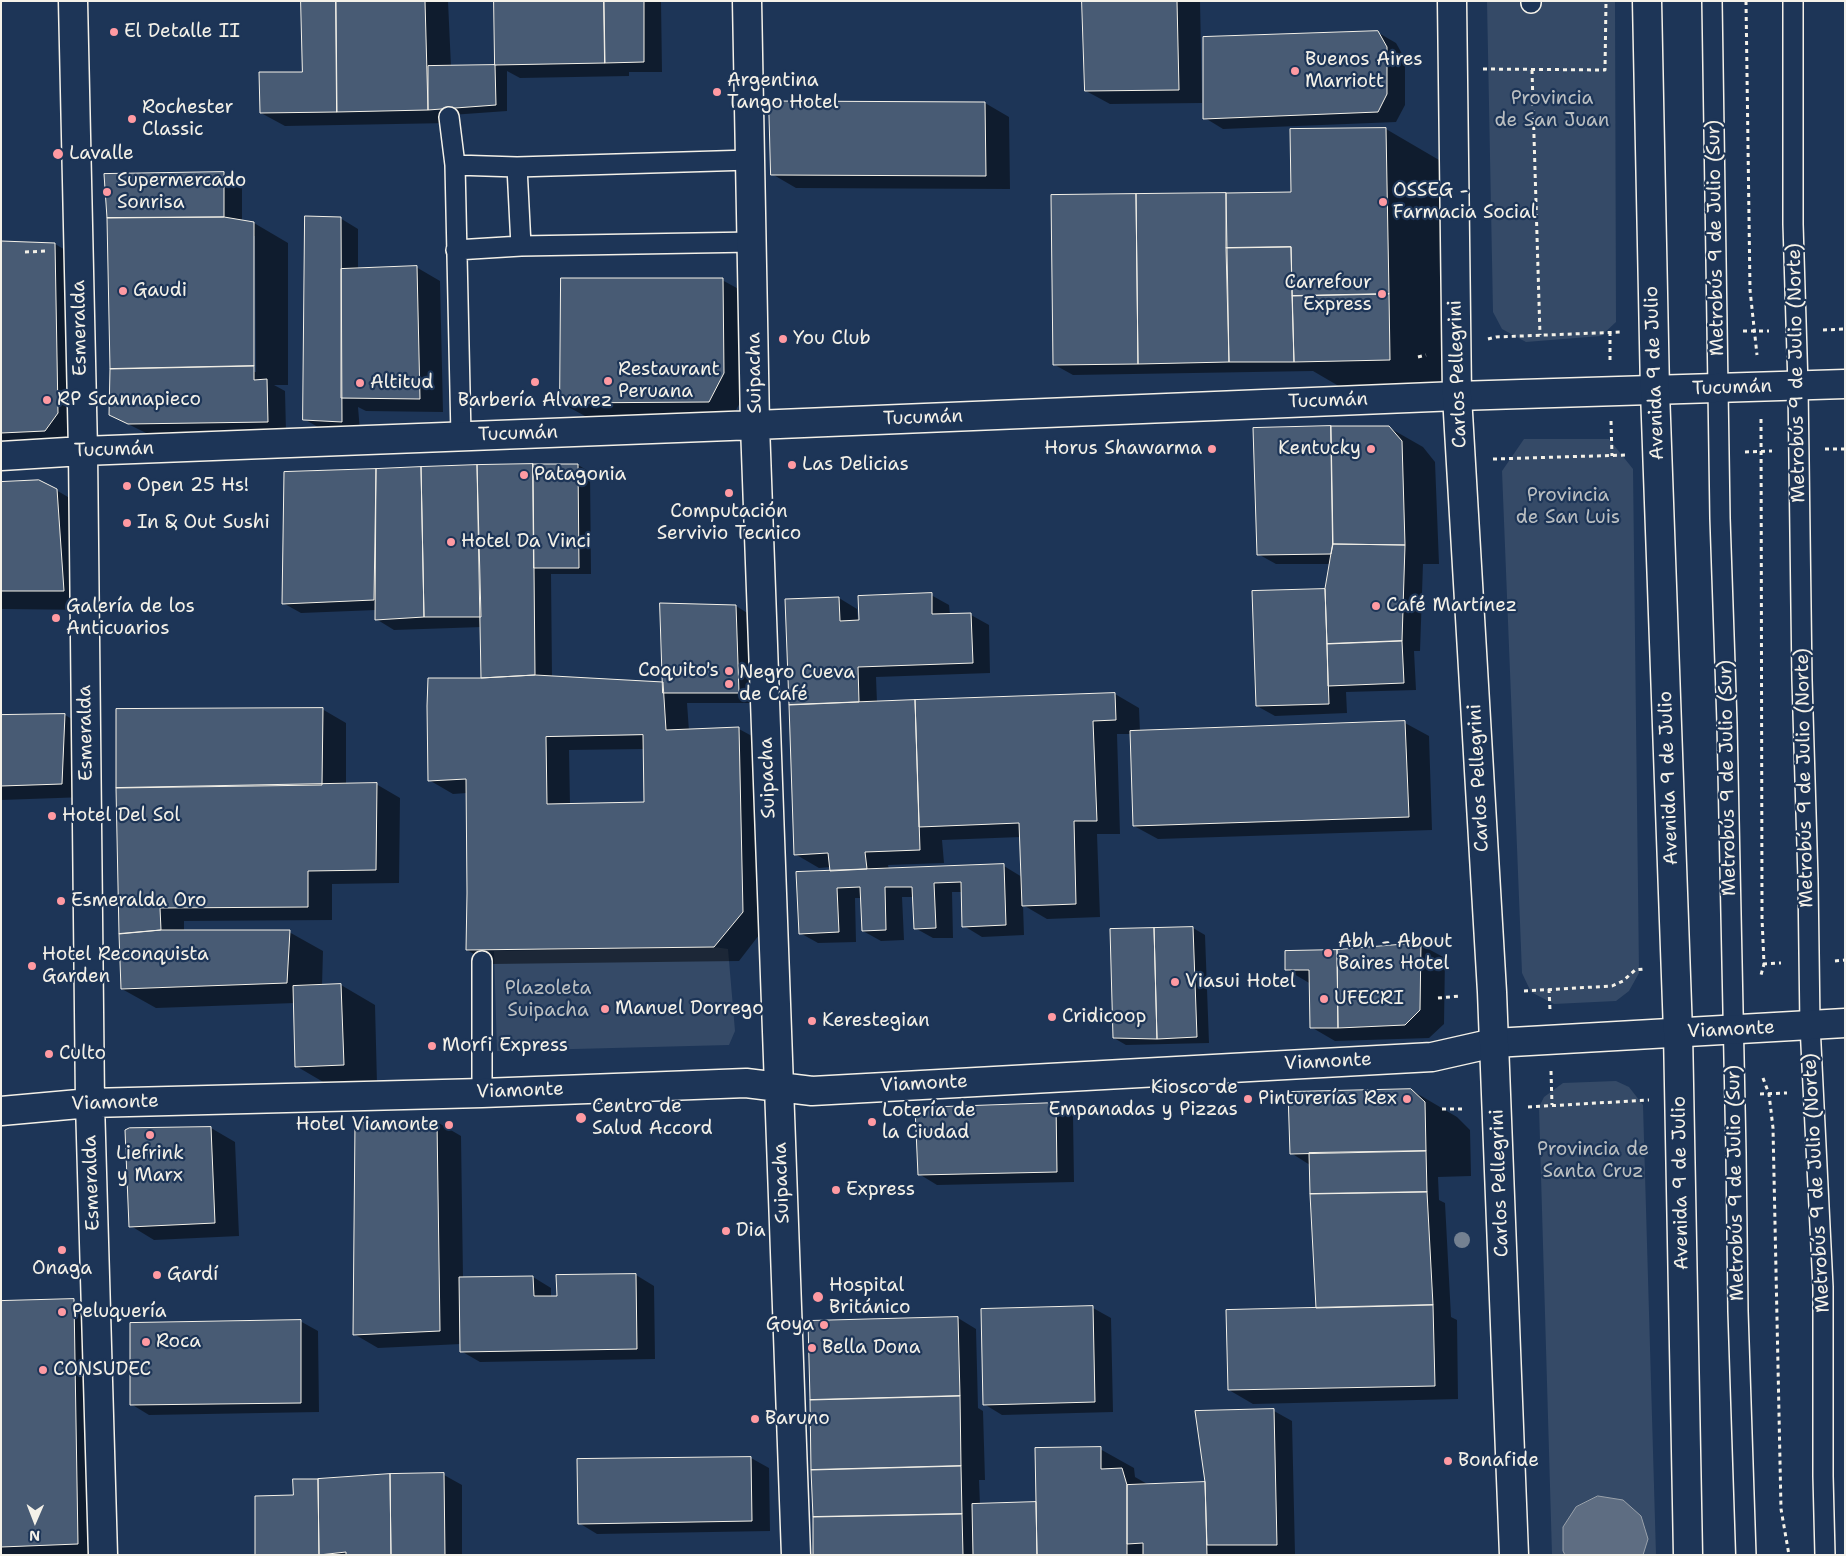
<!DOCTYPE html>
<html>
<head>
<meta charset="utf-8">
<style>
	body { margin:0 }
	#map { position:relative; width:1846px; height:1556px; overflow:hidden; background:#1d3557; font-family:"Shantell Sans",sans-serif }
	canvas { display:block }
	.frame { position:absolute; inset:0; border:2px solid #f4f1e8; pointer-events:none }
	.north { position:absolute; left:10px; top:1496px; width:50px; height:50px; -webkit-text-stroke:4px #1d3557; paint-order:stroke; rotate:181deg; font-size:14px; font-weight:700; line-height:20px; text-align:center; color:#f4f1e8 }
	.north::after { content:''; display:block; margin:auto; width:18px; height:22px; background:#f4f1e8; clip-path:polygon(50% 0,100% 100%,50% 72%,0 100%) }
</style>
</head>
<body>
<div id="map">
<canvas width="1846" height="1556"></canvas>
<div class="frame"></div>
<div class="north">N</div>
</div>
<script>
const ctx = document.querySelector('canvas').getContext('2d');
ctx.lineJoin = 'round';
function paint(path, color) {
  ctx.fillStyle = color;
  ctx.fill(path, 'evenodd');
}
function strokePath(path, color, width, dash) {
  ctx.strokeStyle = color;
  ctx.lineWidth = width;
  ctx.lineCap = dash ? 'butt' : 'round';
  ctx.setLineDash(dash || []);
  ctx.stroke(path);
}
function write(font, color, halo, rows, align = 'center') {
  ctx.font = font + ' "Shantell Sans",sans-serif';
  ctx.lineWidth = 4.5;
  ctx.setLineDash([]);
  ctx.textBaseline = 'middle';
  ctx.strokeStyle = halo;
  ctx.fillStyle = color;
  for (const [text, x, y, turn = 0] of rows) {
    ctx.save();
    ctx.translate(x, y);
    ctx.rotate((+turn || 0) * Math.PI / 180);
    ctx.textAlign = isNaN(turn) ? turn : align;
    if (halo) ctx.strokeText(text, 0, 0);
    ctx.fillText(text, 0, 0);
    ctx.restore();
  }
}
const green = new Path2D(`
	M1487,1h128l1,321 -15,14 -75,6 -24,-13 -9,-17z
	M1524,439h85l24,30 6,504 -10,18 -13,10 -62,3 -23,-12 -9,-19 -20,-502z
	M714,947l14,2 7,82 -6,14 -232,6 -3,-100z
	M1616,1081l13,6 14,18 13,450h-104l-13,-448 5,-10 19,-14z`);
const water = new Path2D(`
	M1598,1496l25,4 18,16 7,23 -5,16h-78l-2,-4v-24l13,-20z`);
const shadow = new Path2D(`
	M302,1h146l3,66 46,-1 -1,-65h165l1,71h-33v4l-109,2 -13,-7v40l-56,4v8l-166,3 -24,-13 42,-40z
	M1083,1h117l2,102 -92,1 -24,-13z
	M1377,32l19,11 9,16v46l-9,17 -173,7 -18,-11z
	M985,103l24,14 1,72 -214,-1 -24,-14z
	M1386,129l53,31 4,230 -94,2 -36,-21 -240,4 -18,-10 237,-172z
	M224,173l18,11v37l12,2 34,20v142h-14l11,6 1,41 -138,2 -38,-19zM253,236h2l1,136h-3z
	M340,218l18,11v40l58,-2 24,14 3,131 -77,-1 -8,-4 2,24 -37,-1 -19,-11z
	M1,243l54,1 34,20 2,169 -68,19 -22,-13z
	M722,280l24,13 2,94 -15,29h-148l-24,-13z
	M1388,427l35,20 12,15 4,102h-16l-3,87h-6l2,39 -70,2 1,21 -72,3 -18,-10 -4,-114 73,-2 4,-26h-54l-18,-10z
	M533,465h45l12,7 1,102h-40l1,103 112,6 72,-77 18,11 3,86h-70l2,28 50,-2 24,13 3,184 -27,35 -248,3 -24,-14v-157l-14,1 -24,-14 54,-101 -1,-52 -88,3 -18,-11v-9l-75,3 -18,-10 3,-130zM644,749l1,55 -75,1 -1,-55z
	M1,483l55,7 34,20 7,100 -96,-1z
	M931,595l18,10 1,10h21l18,10 1,48 -114,4 1,26 238,-9 24,14 1,24 265,-9 24,13 3,94 -274,9 -24,-13 -3,-92h-14l3,100h-23l3,83 -53,2 -24,-14 1,30 -42,2 -18,-11 -2,-34h-10l1,46h-20l-18,-10 -1,-31h-12l2,43 -23,1 -18,-10 -1,-33h-7l1,44 -38,1 -18,-10 31,-61v-5l-12,1 -24,-14 -9,-254 53,-2 18,11 1,13zM1021,837l1,40 -18,-11 -115,4 -1,-5 56,-2 -2,-23z
	M322,709l24,14v62l30,-1 24,14 -1,85 -67,1v36l-148,1v11h105l34,19 -1,35 19,-1 34,20 2,79 -47,2 -34,-20 -1,-63 -139,5 -34,-19 -1,-55z
	M65,715l24,14 -3,68 -85,3v-83z
	M1193,928l12,7 4,108 -83,2 -12,-7z
	M1421,945l24,13 -1,66 -15,14 -94,3 -24,-14v-43l-24,-14 50,-18z
	M1411,1090l46,27 13,13 1,46 -33,1 1,23 6,3 6,114 6,3 1,79 -205,5 -24,-14 92,-81 -11,-144 -19,-12z
	M1055,1104l18,11 1,67 -137,3 -18,-11z
	M437,1122l24,14 2,142 70,-1 18,11v9h7l-1,-20 79,-2 18,11 1,73 -175,3 -19,-11v-7l-83,4 -24,-14 2,-210z
	M211,1128l24,14 4,94 -85,4 -23,-14 -2,-97z
	M73,1301l24,13 4,241h-100v-253z
	M1093,1308l18,10 2,94 -111,3 -18,-11z
	M958,1318l18,11 2,79 5,3 2,69h-6l1,25 58,-1 62,-55 34,19 1,9 14,8 57,-2 68,-72 18,10 3,133 -480,1z
	M300,1321l18,10 1,81 -170,3 -18,-11z
	M751,1458l18,10 1,63 -173,3 -18,-11z
	M444,1475l18,10v70h-205l37,-59z`);
const building = new Path2D(`
	M301,1h35l1,111 -77,1 -1,-41h43z
	M336,1h89l3,109 -91,2z
	M494,1h110l1,62 -110,2z
	M604,1h40v61l-39,1z
	M1082,1h95l2,89 -94,1z
	M1378,31l9,16v47l-9,18 -175,7v-82z
	M495,65l1,40 -68,5v-44z
	M769,101l216,1 1,74 -215,-1z
	M1386,128l3,166 -97,2 -1,-49 -65,1v-55l65,-1 -1,-63z
	M224,172v45l-117,1 -3,-44z
	M1226,193l3,169 -91,2 -2,-170z
	M1136,194l2,170 -85,1 -2,-170z
	M305,216l36,1 1,205 -39,-2z
	M224,217l30,5v144l-144,3 -3,-151z
	M1,241l54,2 3,170 -13,18 -44,2z
	M1291,247l3,115h-65l-3,-114z
	M417,266l3,133 -79,-1v-129z
	M561,278h162l1,95 -15,29 -149,1z
	M1389,294l1,66 -96,2 -2,-66z
	M254,366v14l13,-1 1,43 -140,2 -19,-9 1,-46z
	M1331,426h58l13,15 3,104 -72,-1z
	M1331,426l2,118 -2,10 -74,1 -4,-127z
	M533,464l2,211 -54,3 -4,-213z
	M533,464h45l1,104h-45z
	M477,465l4,152h-57l-3,-150z
	M421,467l3,150 -49,3 1,-151z
	M376,469l-2,131 -92,4 2,-132z
	M39,480l18,9 7,102h-63v-109z
	M1333,544l72,1 -3,96 -75,3 -2,-55z
	M1325,589l4,115 -73,2 -4,-115z
	M932,593v21l39,-1 2,50 -115,4 1,35 -70,3 -4,-106 54,-2 1,24 19,-1 -1,-24z
	M660,603l76,2 3,88h-76z
	M1402,641l2,42 -76,3 -1,-42z
	M535,675l128,7 3,48 73,-3 4,185 -29,35 -248,3 1,-57 -1,-114 -38,2 -1,-75 1,-28h53zM643,735l1,67 -97,2 -1,-67z
	M1115,693l1,27 -23,1 4,100h-23l2,83 -54,2 -3,-83 -100,4 -4,-127z
	M915,700l5,150 -55,2 2,17 -37,2 -2,-18 -34,2 -5,-150z
	M323,708l-1,77 -206,3v-79z
	M65,714l-3,70 -61,2v-71z
	M1405,721l4,96 -276,9 -3,-95z
	M377,783l-1,87 -68,1v36l-148,1 1,22 -42,4 -3,-146z
	M1004,864l2,61 -44,2 -1,-45 -27,1 2,45 -22,1 -2,-42h-27l1,43 -24,1 -2,-44 -23,1 2,44 -40,2 -3,-62z
	M1193,927l4,110 -40,2 -3,-111z
	M1154,928l3,111 -44,-1 -3,-109z
	M161,930h129l-3,53 -166,6 -2,-55z
	M1421,943l-1,67 -15,15 -67,3 -1,-78z
	M1337,950l1,78h-28l-1,-58h-24v-19z
	M341,984l3,81 -49,2 -2,-81z
	M1411,1089l14,13 1,49 -136,3 -2,-62z
	M1056,1103l1,69 -139,3 -3,-67z
	M437,1121l3,210 -87,4 2,-212z
	M211,1127l4,96 -86,4 -4,-97 4,-2z
	M1426,1151l1,41 -117,2 -1,-41z
	M1427,1192l6,113 -117,3 -6,-114z
	M636,1274l1,75 -177,3 -1,-75 74,-1 1,20h23l-1,-21z
	M74,1299l4,245 -77,3v-246z
	M1433,1305l2,81 -207,4 -2,-80z
	M1093,1306l2,96 -112,3 -2,-96z
	M958,1317l2,79 -150,4 -2,-79z
	M301,1320v83l-171,2v-82z
	M960,1396l1,70 -150,4 -1,-70z
	M1274,1409l3,136h-70l-2,-63 -10,-71z
	M1101,1447v22l21,-1 5,17v70h-90l-2,-107z
	M751,1457l1,64 -174,3 -1,-65z
	M961,1466l1,48 -149,3 -2,-47z
	M444,1473l1,82h-54l-1,-81z
	M390,1474l1,81h-45v-3l-27,3 -1,-76z
	M293,1479h25l1,76h-64v-59l38,-1z
	M1205,1482l2,73h-64v-12l-16,1v-59z
	M1036,1502l1,53h-64l-1,-51z
	M962,1514l1,41h-150v-38z`);
const path = new Path2D(`
	M1746,1l4,289 7,65
	M1483,69l122,1 1,-69
	M1532,70l8,265
	M25,252l22,-1
	M1823,330l22,-1
	M1743,331h26
	M1610,332v28
	M1488,339l8,-2 126,-5
	M1418,357l8,-2
	M1761,419l1,499 2,46 -3,11
	M1611,421l1,35
	M1825,449h20
	M1745,452l27,-1
	M1493,459l134,-4
	M1835,961l10,-1
	M1763,964l18,-1
	M1549,989l1,21
	M1524,991l88,-5 11,-5 12,-11 9,-1
	M1438,998l22,-2
	M1551,1071l1,34
	M1763,1078l6,16 4,34 8,381 8,46
	M1760,1094l27,-1
	M1528,1107l121,-7
	M1442,1109h23`);
const service = new Path2D(`
	M1531,1v2
	M1712,1l8,517 7,205 9,430 2,158 8,244
	M1793,1v223l5,162 4,294 6,199 2,146 13,262v189l2,79
	M449,117l6,48 6,271
	M455,165l62,2 233,-7
	M517,167l4,79
	M456,250l65,-4 232,-4
	M482,961v132`);
const minor = new Path2D(`
	M73,1l10,450 7,652 13,452
	M747,1l8,424 41,1130
	M1,456l82,-5 672,-26 702,-29 388,-12
	M1,1111l89,-8 392,-10 264,-10 66,8 620,-34 62,-14 351,-20`);
const tertiary = new Path2D(`
	M1452,1l5,395 35,596 22,563`);
const trunk = new Path2D(`
	M1647,1l8,390 23,641 10,523`);
const trees = [
	[1462,1240]
];
const markers = [
	[114,32,5,"#ff9aa2"],
	[1295,71,5,"#ff9aa2"],
	[717,92,5,"#ff9aa2"],
	[132,119,5,"#ff9aa2"],
	[58,154,6,"#ff9aa2"],
	[107,192,5,"#ff9aa2"],
	[1383,202,5,"#ff9aa2"],
	[123,291,5,"#ff9aa2"],
	[1382,294,5,"#ff9aa2"],
	[783,339,5,"#ff9aa2"],
	[608,381,5,"#ff9aa2"],
	[535,382,5,"#ff9aa2"],
	[360,383,5,"#ff9aa2"],
	[47,400,5,"#ff9aa2"],
	[1212,449,5,"#ff9aa2"],
	[1371,449,5,"#ff9aa2"],
	[792,465,5,"#ff9aa2"],
	[524,475,5,"#ff9aa2"],
	[127,486,5,"#ff9aa2"],
	[729,493,5,"#ff9aa2"],
	[127,523,5,"#ff9aa2"],
	[451,542,5,"#ff9aa2"],
	[1376,606,5,"#ff9aa2"],
	[56,618,5,"#ff9aa2"],
	[729,671,5,"#ff9aa2"],
	[729,684,5,"#ff9aa2"],
	[52,816,5,"#ff9aa2"],
	[61,901,5,"#ff9aa2"],
	[1328,953,5,"#ff9aa2"],
	[32,966,5,"#ff9aa2"],
	[1175,982,5,"#ff9aa2"],
	[1324,999,5,"#ff9aa2"],
	[605,1009,5,"#ff9aa2"],
	[1052,1017,5,"#ff9aa2"],
	[812,1021,5,"#ff9aa2"],
	[432,1046,5,"#ff9aa2"],
	[49,1054,5,"#ff9aa2"],
	[1248,1099,5,"#ff9aa2"],
	[1407,1099,5,"#ff9aa2"],
	[581,1118,6,"#ff9aa2"],
	[872,1122,5,"#ff9aa2"],
	[449,1125,5,"#ff9aa2"],
	[150,1135,5,"#ff9aa2"],
	[836,1190,5,"#ff9aa2"],
	[726,1231,5,"#ff9aa2"],
	[62,1250,5,"#ff9aa2"],
	[157,1275,5,"#ff9aa2"],
	[818,1297,6,"#ff9aa2"],
	[62,1312,5,"#ff9aa2"],
	[824,1325,5,"#ff9aa2"],
	[146,1342,5,"#ff9aa2"],
	[812,1348,5,"#ff9aa2"],
	[43,1370,5,"#ff9aa2"],
	[755,1419,5,"#ff9aa2"],
	[1448,1461,5,"#ff9aa2"]
];
const poiNames = [
	["El Detalle II",124,32],
	["Buenos Aires",1305,60],
	["Marriott",1305,82],
	["Argentina",727,81],
	["Tango Hotel",727,103],
	["Rochester",142,108],
	["Classic",142,130],
	["Lavalle",69,154],
	["Supermercado",117,181],
	["Sonrisa",117,203],
	["OSSEG -",1393,191],
	["Farmacia Social",1393,213],
	["Carrefour",1372,283,"right"],
	["Express",1372,305,"right"],
	["Gaudi",133,291],
	["You Club",793,339],
	["Restaurant",618,370],
	["Peruana",618,392],
	["Altitud",370,383],
	["RP Scannapieco",57,400],
	["Barbería Alvarez",535,401,"center"],
	["Horus Shawarma",1202,449,"right"],
	["Kentucky",1361,449,"right"],
	["Las Delicias",802,465],
	["Patagonia",534,475],
	["Open 25 Hs!",137,486],
	["Computación",729,512,"center"],
	["Servivio Tecnico",729,534,"center"],
	["In & Out Sushi",137,523],
	["Hotel Da Vinci",461,542],
	["Café Martínez",1386,606],
	["Galería de los",66,607],
	["Anticuarios",66,629],
	["Coquito's",719,671,"right"],
	["Negro Cueva",739,673],
	["de Café",739,695],
	["Hotel Del Sol",62,816],
	["Esmeralda Oro",71,901],
	["Abh - About",1338,942],
	["Baires Hotel",1338,964],
	["Hotel Reconquista",42,955],
	["Garden",42,977],
	["Viasui Hotel",1185,982],
	["UFECRI",1334,999],
	["Manuel Dorrego",615,1009],
	["Cridicoop",1062,1017],
	["Kerestegian",822,1021],
	["Morfi Express",442,1046],
	["Culto",59,1054],
	["Kiosco de",1238,1088,"right"],
	["Empanadas y Pizzas",1238,1110,"right"],
	["Pinturerías Rex",1397,1099,"right"],
	["Centro de",592,1107],
	["Salud Accord",592,1129],
	["Lotería de",882,1111],
	["la Ciudad",882,1133],
	["Hotel Viamonte",439,1125,"right"],
	["Liefrink",150,1154,"center"],
	["y Marx",150,1176,"center"],
	["Express",846,1190],
	["Dia",736,1231],
	["Onaga",62,1269,"center"],
	["Gardí",167,1275],
	["Hospital",829,1286],
	["Británico",829,1308],
	["Peluquería",72,1312],
	["Goya",814,1325,"right"],
	["Roca",156,1342],
	["Bella Dona",822,1348],
	["CONSUDEC",53,1370],
	["Baruno",765,1419],
	["Bonafide",1458,1461]
];
const parkNames = [
	["Provincia",1552,99],
	["de San Juan",1552,121],
	["Provincia",1568,496],
	["de San Luis",1568,518],
	["Plazoleta",548,989],
	["Suipacha",548,1011],
	["Provincia de",1593,1150],
	["Santa Cruz",1593,1172]
];
const streetNames = [
	["Metrobús 9 de Julio (Sur)",1716,238,-91],
	["Esmeralda",80,328,-91],
	["Suipacha",755,373,-91],
	["Avenida 9 de Julio",1655,373,-92],
	["Metrobús 9 de Julio (Norte)",1797,373,-91],
	["Carlos Pellegrini",1458,374,-92],
	["Tucumán",1732,388,-2],
	["Tucumán",1328,401,-2],
	["Tucumán",923,418,-2],
	["Tucumán",518,434,-2],
	["Tucumán",114,450,-2],
	["Esmeralda",86,733,-91],
	["Suipacha",768,778,-92],
	["Carlos Pellegrini",1479,778,-93],
	["Avenida 9 de Julio",1669,778,-92],
	["Metrobús 9 de Julio (Sur)",1728,778,-91],
	["Metrobús 9 de Julio (Norte)",1805,778,-91],
	["Viamonte",1731,1030,-3],
	["Viamonte",1328,1062,-3],
	["Viamonte",924,1084,-3],
	["Viamonte",520,1091,-2],
	["Viamonte",115,1103,-2],
	["Esmeralda",92,1183,-92],
	["Suipacha",782,1183,-92],
	["Carlos Pellegrini",1500,1183,-92],
	["Avenida 9 de Julio",1681,1183,-91],
	["Metrobús 9 de Julio (Sur)",1736,1183,-91],
	["Metrobús 9 de Julio (Norte)",1817,1183,-93]
];
paint(green, '#354a67');
paint(water, '#5e6d82');
strokePath(water, '#9aa2ab', 1);
paint(shadow, '#0007');
paint(building, '#485b74');
strokePath(building, '#f4f1e8', 1);
strokePath(service, '#f4f1e8', 22);
strokePath(minor, '#f4f1e8', 31);
strokePath(tertiary, '#f4f1e8', 31);
strokePath(trunk, '#f4f1e8', 31);
strokePath(path, '#f4f1e8', 3, [4, 4]);
strokePath(service, '#1d3557', 19);
strokePath(minor, '#1d3557', 28);
strokePath(tertiary, '#1d3557', 28);
strokePath(trunk, '#1d3557', 28);
ctx.fillStyle = '#748191';
for (const [x, y] of trees) {
  ctx.beginPath();
  ctx.arc(x, y, 8, 0, 2 * Math.PI);
  ctx.fill();
}
for (const [x, y, r, color] of markers) {
  const dot = new Path2D();
  dot.arc(x, y, r, 0, 2 * Math.PI);
  ctx.fillStyle = color;
  ctx.fill(dot);
  strokePath(dot, '#1d3557', 2);
}
write('19px', '#f4f1e8', '#1d3557', poiNames, 'left');
write('19px', '#bbbfc1', '#1d3557', parkNames);
write('19px', '#f4f1e8', '#1d3557', streetNames);
</script>
</body>
</html>
